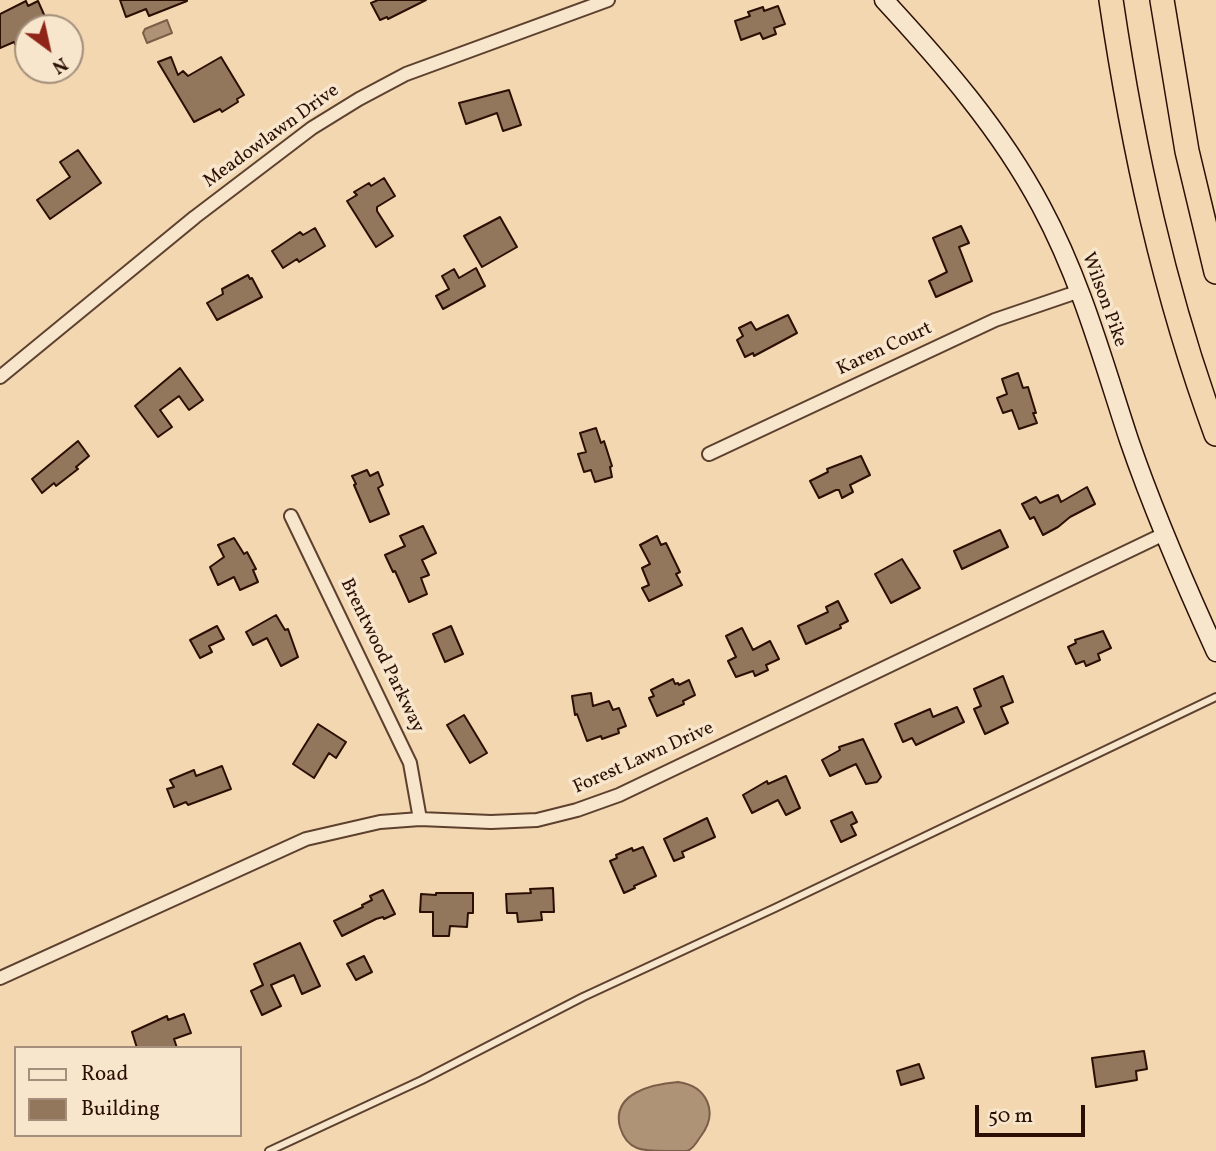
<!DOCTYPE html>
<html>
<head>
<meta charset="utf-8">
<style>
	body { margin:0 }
	#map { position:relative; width:1216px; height:1151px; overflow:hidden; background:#f2d7b1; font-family:Vollkorn,serif }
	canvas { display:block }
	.legend { position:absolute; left:14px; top:1046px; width:228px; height:91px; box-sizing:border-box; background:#f7e5cc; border:2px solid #a58f7c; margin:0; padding:9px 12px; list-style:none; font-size:21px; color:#2b0f03 }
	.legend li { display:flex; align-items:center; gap:14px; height:35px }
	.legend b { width:35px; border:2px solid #a58f7c }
	.north { position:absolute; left:14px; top:14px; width:70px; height:70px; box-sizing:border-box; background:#f7e5cc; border:2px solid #a58f7c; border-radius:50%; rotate:147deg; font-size:19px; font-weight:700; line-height:28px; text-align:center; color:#2b0f03 }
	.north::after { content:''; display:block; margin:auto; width:24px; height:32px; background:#8f2418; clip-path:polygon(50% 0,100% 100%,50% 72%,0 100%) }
	.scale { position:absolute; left:975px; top:1105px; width:110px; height:32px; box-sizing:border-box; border:4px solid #2b0f03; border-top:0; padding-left:9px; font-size:21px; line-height:24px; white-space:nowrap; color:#2b0f03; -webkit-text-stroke:5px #f7e5cc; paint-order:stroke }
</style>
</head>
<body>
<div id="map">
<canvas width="1216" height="1151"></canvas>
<ul class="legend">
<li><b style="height:9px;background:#f7e5cc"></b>Road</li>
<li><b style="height:19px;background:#92775d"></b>Building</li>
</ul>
<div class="north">N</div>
<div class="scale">50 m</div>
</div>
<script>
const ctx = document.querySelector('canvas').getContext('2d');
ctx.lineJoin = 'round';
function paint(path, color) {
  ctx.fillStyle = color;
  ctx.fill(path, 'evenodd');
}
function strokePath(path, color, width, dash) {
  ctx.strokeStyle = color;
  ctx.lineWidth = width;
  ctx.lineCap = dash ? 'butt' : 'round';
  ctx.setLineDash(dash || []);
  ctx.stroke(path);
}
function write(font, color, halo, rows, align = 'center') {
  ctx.font = font + ' Vollkorn,serif';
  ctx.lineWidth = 7;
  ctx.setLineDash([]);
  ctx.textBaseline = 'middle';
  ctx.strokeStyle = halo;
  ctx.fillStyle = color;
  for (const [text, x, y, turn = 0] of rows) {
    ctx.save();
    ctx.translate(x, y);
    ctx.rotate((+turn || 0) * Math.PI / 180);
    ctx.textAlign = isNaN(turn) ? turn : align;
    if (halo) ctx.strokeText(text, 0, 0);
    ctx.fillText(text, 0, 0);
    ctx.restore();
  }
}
const water = new Path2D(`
	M167,20l5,13 -25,10 -4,-10 2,-4z
	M678,1082c29,4 41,30 23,54 -4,5 -7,13 -14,15 -6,0 -15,0 -21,0 -23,0 -39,0 -46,-24 -9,-34 33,-43 58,-45z`);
const building = new Path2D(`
	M120,0h67v1l-38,15 -3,-7 -20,8z
	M378,0h48l-38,19 -1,-2 -7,3 -9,-17z
	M26,1l2,5 10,-5 12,27h-22v42l-14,-28 -14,6v-34z
	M778,6l7,18 -11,4 2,6 -13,5 -3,-6 -19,7 -6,-19 15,-5 -2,-4 15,-5 1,4z
	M171,57l7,18 5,-4 5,5 33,-19 23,38 -7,4 1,3 -16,10 -2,-3 -26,13 -36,-60z
	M509,90l12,35 -18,6 -6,-18 -31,11 -7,-21z
	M78,150l23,33 -51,36 -13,-19 33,-23 -10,-15z
	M384,178l11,18 -18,11v4l16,25 -17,11 -29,-46 10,-6 -3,-3 15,-9 2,3z
	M500,217l17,30 -35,20 -18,-31z
	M961,226l8,17 -10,4 13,34 -36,16 -7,-16 18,-9 -14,-34z
	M315,228l10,18 -26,16 -2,-3 -14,9 -11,-17 28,-19 3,3z
	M476,268l9,18 -42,23 -7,-13 13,-7 -7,-13 12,-7 5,9z
	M248,275l2,4 2,-1 10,19 -45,23 -10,-17 16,-9 -1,-5z
	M788,315l9,18 -43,23 -1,-3 -8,4 -8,-17 6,-4 -4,-8 12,-6 5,8z
	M180,368l23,32 -14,10 -10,-14 -19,14 12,17 -14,10 -23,-31z
	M1018,373l5,15 5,-1 8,26h-3l4,10 -18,6 -7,-19 -9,3 -6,-15 10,-4 -5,-15z
	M596,428l5,15 3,-2 8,25 -2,1 2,10 -17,5 -4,-12 -7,2 -6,-18 8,-2 -6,-19z
	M78,441l11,15 -13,11 2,2 -22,17 -2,-3 -12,10 -10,-14z
	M861,456l9,19 -20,10 3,7 -11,6 -3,-8h-3l-17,8 -9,-17 18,-9 -1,-3z
	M367,470l3,6 8,-4 5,13 -5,3 11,26 -19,8 -16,-37 2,-1 -4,-8z
	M1087,487l8,17 -25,13 -12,10 -15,8 -9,-18 -4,2 -8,-15 14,-7 4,6 18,-8 3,7z
	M423,526l13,27 -14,7 7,15 -8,3 6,16 -18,8 -14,-31 -2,1 -8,-17 20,-9 -5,-10z
	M1000,530l8,17 -46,22 -8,-18z
	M657,536l4,9 5,-2 14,29 -4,2 6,11 -33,16 -7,-13 7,-3 -7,-17 8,-4 -10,-19z
	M234,538l10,16 3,-2 9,17 -3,1 5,12 -18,8 -6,-13 -16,8 -8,-18 14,-10 -6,-12z
	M902,559l18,29 -29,15 -16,-29z
	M838,601l10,20 -8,4 1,3 -35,16 -8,-18 30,-14 -2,-5z
	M276,615l9,15 3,-1 10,28 -17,9 -14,-28 -14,7 -7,-13z
	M217,626l7,13 -15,7 3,6 -12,6 -10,-18z
	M451,626l12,28 -18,8 -12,-28z
	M742,628l11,22 17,-9 9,18 -13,6 2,5 -13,6 -2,-5 -17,6 -8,-16 8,-4 -10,-21z
	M1103,631l8,17 -13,6 2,6 -14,6 -2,-5 -8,3 -8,-17 8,-4 -1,-3z
	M1003,676l10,26 -12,5 7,16 -23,11 -11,-25 7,-3 -7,-17z
	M673,679l2,5 3,-1 1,2 10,-5 6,15 -12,6 1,3 -27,12 -8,-18 5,-2 -3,-6z
	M591,693l2,13 16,-5 4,9 6,-2 7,18 -8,3 1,4 -17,6 -1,-3 -14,5 -10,-27 -2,1 -3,-19z
	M957,707l7,15 -48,23 -4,-7 -9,4 -8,-18 35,-15 3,8z
	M464,715l23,38 -17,10 -23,-38z
	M318,724l28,18 -10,16 -7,-5 -15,25 -21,-14z
	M863,739l18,38 -4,5 -11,2 -10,-20 -26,12 -8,-16 18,-10 -1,-3z
	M222,766l9,23 -43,16 -2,-3 -12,5 -7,-18 7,-2 -4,-7 24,-10 2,6z
	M786,776l14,32 -14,7 -8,-15 -26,13 -9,-18 24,-14 1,3z
	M852,812l5,10 -6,3 5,10 -15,7 -10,-21z
	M707,818l8,19 -33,15 2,5 -10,4 -10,-22z
	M643,847l13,29 -22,10 1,2 -11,5 -14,-32 7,-3 -1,-3 16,-7 1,3z
	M553,888l1,24h-13l1,8 -24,2 -1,-9h-10l-1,-19 25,-1 -1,-4z
	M383,890l12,24 -11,5 -1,-2 -7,2 -34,17 -8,-15 29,-14 -1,-2 10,-5 -2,-4z
	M436,893h37v20h-5l-1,14 -17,-1 -1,10h-16v-24h-13l1,-18 15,1z
	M300,943l20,43 -18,8 -8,-19 -23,10 10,21 -19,9 -11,-24 12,-6 -9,-21z
	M364,956l8,16 -16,8 -9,-16z
	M184,1014l7,19 -17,6 3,9h-40l-5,-16 35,-16 1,4z
	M1144,1051l3,18 -11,2 1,9 -41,7 -4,-29z
	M919,1064l5,14 -23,7 -4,-14z`);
const lane = new Path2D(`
	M269,1151l153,-71 161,-83 192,-89 441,-211`);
const street = new Path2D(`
	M0,377l195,-160 117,-89 47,-29 47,-25 202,-74
	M709,454l286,-134 85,-29
	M291,516l119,247 10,56
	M0,978l306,-139 74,-17 40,-3 71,3 46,-2 40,-10 42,-15 545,-261`);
const secondary = new Path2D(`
	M884,0c59,64 116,129 157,206 40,74 62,155 88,234 25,73 55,142 87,212`);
const highway = new Path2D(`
	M1111,0c22,148 53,293 105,434
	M1162,0l25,151 29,121`);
const streetNames = [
	["Meadowlawn Drive",272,137,-36],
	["Wilson Pike",1103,300,70],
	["Karen Court",885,350,-25],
	["Brentwood Parkway",381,656,64],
	["Forest Lawn Drive",644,759,-24]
];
paint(water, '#ae9376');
strokePath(water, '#7a5e48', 2);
paint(building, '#92775d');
strokePath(building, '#2b0f03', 2);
strokePath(lane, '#5d412e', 10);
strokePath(street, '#5d412e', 16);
strokePath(secondary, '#2b0f03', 21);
strokePath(highway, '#2b0f03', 26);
strokePath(lane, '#f7e5cc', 6);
strokePath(street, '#f7e5cc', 12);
strokePath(secondary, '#f7e5cc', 18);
strokePath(highway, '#f2d7b1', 23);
write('19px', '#2b0f03', '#f7e5cc', streetNames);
</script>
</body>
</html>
